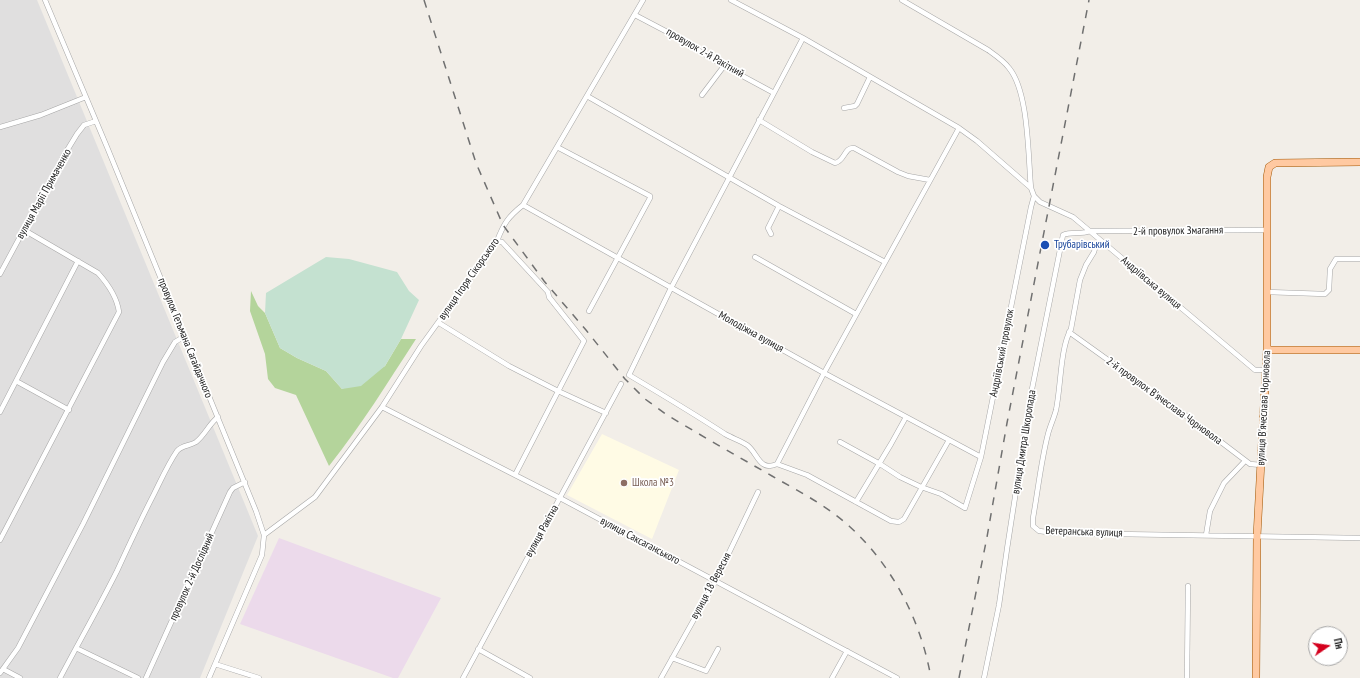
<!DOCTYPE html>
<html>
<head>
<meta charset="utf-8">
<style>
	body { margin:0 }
	#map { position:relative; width:1360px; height:678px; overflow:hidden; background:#f2eee8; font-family:"PT Sans Narrow",sans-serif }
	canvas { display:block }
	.north { position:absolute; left:1308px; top:626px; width:40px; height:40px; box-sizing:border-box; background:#fff; border:1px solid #a7a7a7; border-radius:50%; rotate:77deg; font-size:11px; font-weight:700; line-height:16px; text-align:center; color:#222 }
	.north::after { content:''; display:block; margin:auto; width:14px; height:18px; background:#d4001d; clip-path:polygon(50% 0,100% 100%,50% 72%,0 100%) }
</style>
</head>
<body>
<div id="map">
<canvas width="1360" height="678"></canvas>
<div class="north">Пн</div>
</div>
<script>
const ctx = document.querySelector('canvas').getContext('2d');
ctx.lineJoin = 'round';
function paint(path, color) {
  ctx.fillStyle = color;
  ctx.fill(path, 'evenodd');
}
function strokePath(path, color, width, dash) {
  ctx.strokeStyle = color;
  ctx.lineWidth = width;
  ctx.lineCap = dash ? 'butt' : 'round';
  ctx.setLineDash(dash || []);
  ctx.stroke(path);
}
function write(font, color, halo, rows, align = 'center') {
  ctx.font = font + ' "PT Sans Narrow",sans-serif';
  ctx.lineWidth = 3.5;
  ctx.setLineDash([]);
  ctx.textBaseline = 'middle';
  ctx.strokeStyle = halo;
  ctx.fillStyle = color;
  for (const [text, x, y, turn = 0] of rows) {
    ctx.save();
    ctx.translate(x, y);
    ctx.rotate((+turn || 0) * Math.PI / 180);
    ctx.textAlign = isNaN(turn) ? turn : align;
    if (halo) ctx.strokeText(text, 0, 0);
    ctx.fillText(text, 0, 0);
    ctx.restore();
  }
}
const residential = new Path2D(`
	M0,0h37l221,536 -58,142h-200z`);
const industrial = new Path2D(`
	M279,538l162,60 -43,80h-5l-153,-54z`);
const education = new Path2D(`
	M602,434l77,36 -27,69 -85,-44z`);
const forest = new Path2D(`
	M251,291l7,15 7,7 15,35 17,10 29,13 16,18 43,-23 16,-27h15c-28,43 -55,87 -87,127l-33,-71 -21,-7 -7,-9 -3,-25 -15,-43z`);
const wetland = new Path2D(`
	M326,257l23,2 48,13 12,19 10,9 -18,39 -16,27 -24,20 -19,3 -16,-18 -29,-13 -17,-10 -15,-35 1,-20z`);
const minor = new Path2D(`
	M45,0l62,147 149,364 8,24 -2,20 -53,123
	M731,0l72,38 156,90 18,13 54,47
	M902,0l86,50c7,5 16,11 21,18 20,24 19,89 22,120l3,8 6,6 33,15 182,153h12
	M635,15l38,20 51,31 50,27
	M803,38l-132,250 -42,87c32,19 64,38 96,59 7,4 16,7 22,11 11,8 12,27 30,19l47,-91 135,-245
	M702,95l22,-29
	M587,96l192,110 106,56
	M844,108l11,-2 2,-2 13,-27
	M759,120l53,32 23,11c10,-2 9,-16 19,-15l44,24 10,4 22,4
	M0,127l41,-12 45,-18
	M557,147l93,49v2l-61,113
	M523,205l301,168 157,84
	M771,234l-3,-6 11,-22
	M1100,240l-4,5 -2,7 -8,13 -6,15 -9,49c-11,19 -10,58 -15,81 -2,8 -6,16 -8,24 -7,27 -10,56 -15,84v8l6,5 16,2 305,5
	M497,241l5,1 46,50 1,5 35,44 -69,134
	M755,257l101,57
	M0,274l63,-117 14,-23 7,-9 12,-4
	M1267,292l58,2 4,-4 1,-21 6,-10h24
	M439,323l70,43 49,25 48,22
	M1069,332l127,91 54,41 11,1
	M16,381l53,29
	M382,407l178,91 337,180
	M0,412l78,-151
	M840,442l40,22 20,13 21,10 20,7 24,14 16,-51 50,-250 3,-11
	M777,464l30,11 84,46 8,1 5,-3 45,-79
	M856,502l35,-58 15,-27
	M264,535l51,-38 67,-90 39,-61 76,-105c7,-18 11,-24 26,-36l120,-205
	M1206,535l4,-24 14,-28 21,-22
	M0,540l119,-228c-2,-15 -12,-29 -21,-39l-74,-43
	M76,648l62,30
	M478,649l52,29
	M672,658l34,13 12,-22
	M215,664l44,14
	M3,669l17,9
	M0,673l18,-25 65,-124 80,-162 12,-20 10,-6
	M60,678c19,-36 39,-71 57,-107 12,-26 24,-52 37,-77 7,-14 14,-30 23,-43 5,-6 13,-5 19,-9 9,-7 13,-18 22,-25
	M146,678l84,-186 3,-4 12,-6
	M463,678l158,-294
	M661,678l54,-96 43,-90
	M832,678l15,-27
	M984,678l15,-73 8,-56 24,-155 32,-159c8,-4 18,0 27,-4l177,-1
	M1187,678l1,-92`);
const primary = new Path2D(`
	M1267,350h93
	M1256,678l1,-142 10,-186v-173l2,-10 6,-4 85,-1`);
const rail = new Path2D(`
	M424,0l52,163 27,62 41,56 42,49 39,49 20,20 22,16c35,21 70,41 105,61 26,15 54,29 77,50 43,39 72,94 82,152
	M959,678l28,-141 20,-114 82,-423`);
const markers = [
	[1045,245,5,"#1a4fb4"],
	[624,483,4,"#8d6e63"]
];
const streetNames = [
	["провулок 2-й Ракітний",705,53,30],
	["вулиця Марії Примаченко",44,194,-61],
	["2-й провулок Змагання",1178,231,-1],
	["вулиця Ігоря Сікорського",469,279,-55],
	["Андріївська вулиця",1151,283,40],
	["Молодіжна вулиця",751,332,29],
	["провулок Гетьмана Сагайдачного",185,338,68],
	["Андріївський провулок",1002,353,-79],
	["2-й провулок В'ячеслава Чорновола",1164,401,36],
	["вулиця В'ячеслава Чорновола",1264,408,-87],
	["вулиця Дмитра Шкоропада",1024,442,-81],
	["вулиця Ракітна",542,531,-61],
	["Ветеранська вулиця",1084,532,2],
	["вулиця Саксаганського",640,541,28],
	["провулок 2-й Дослідний",192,577,-66],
	["вулиця 18 Вересня",711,586,-62]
];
const transitNames = [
	["Трубарівський",1054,245]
];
const educationNames = [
	["Школа №3",632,483]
];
paint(residential, '#e0dfdf');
paint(industrial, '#ecdaeb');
paint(education, '#fffbe5');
paint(forest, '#b4d49b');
paint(wetland, '#c4e1d0');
strokePath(minor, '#a6a6a6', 5.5);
strokePath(primary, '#a05500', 8);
strokePath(minor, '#fff', 4.5);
strokePath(primary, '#ffc9a1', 7);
strokePath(rail, '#707070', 1.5, [8, 8]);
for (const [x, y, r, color] of markers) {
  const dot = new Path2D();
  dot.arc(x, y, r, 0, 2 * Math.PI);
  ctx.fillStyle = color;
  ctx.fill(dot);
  strokePath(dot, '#fff', 1.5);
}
write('11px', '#222', '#fff', streetNames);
write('11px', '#164399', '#fff', transitNames, 'left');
write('11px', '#785e54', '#fff', educationNames, 'left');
</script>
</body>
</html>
